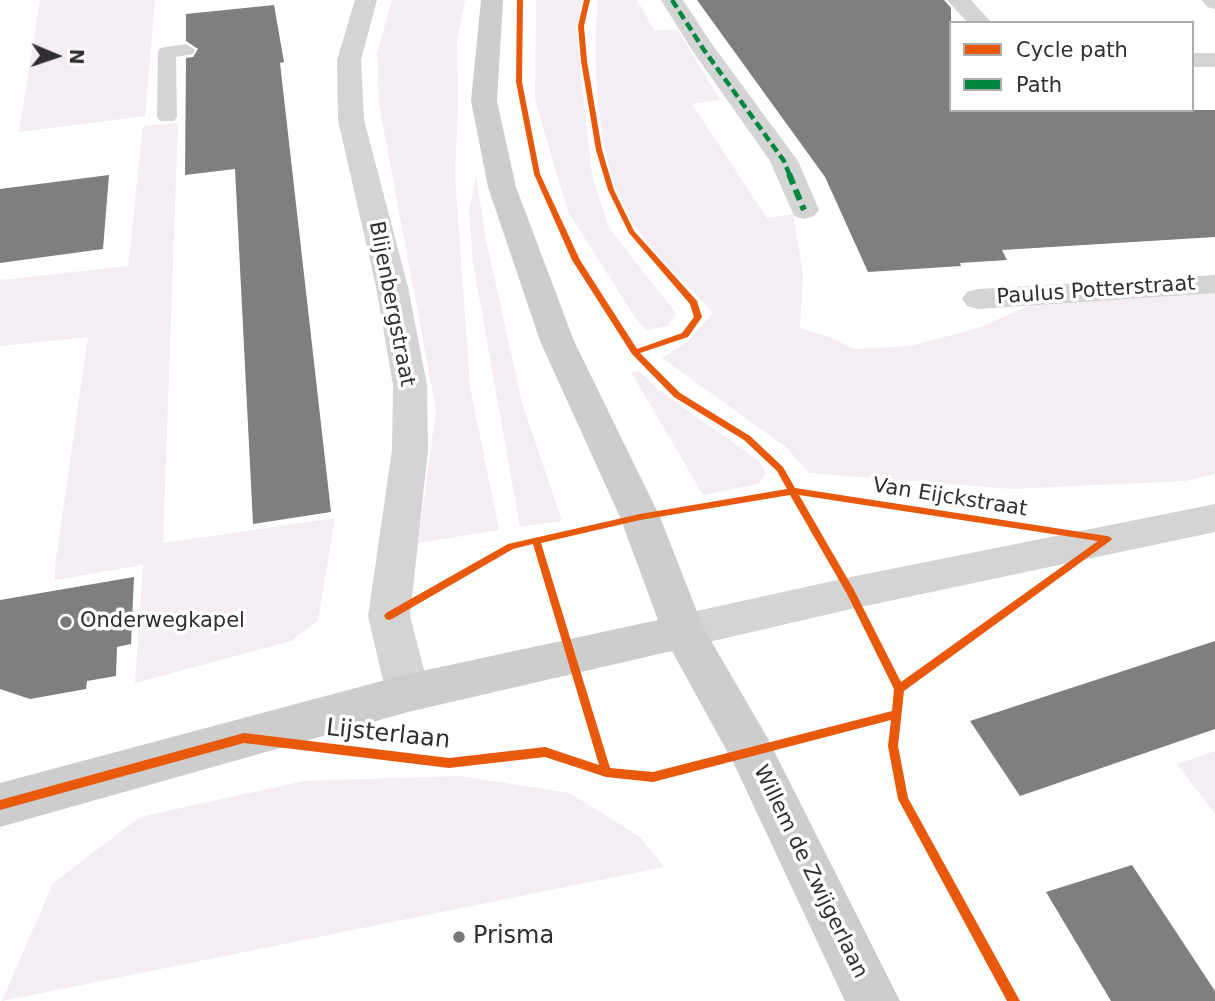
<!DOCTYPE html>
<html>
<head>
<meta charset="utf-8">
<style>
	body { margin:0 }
	#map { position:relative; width:1215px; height:1001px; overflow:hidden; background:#fff; font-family:"DejaVu Sans",sans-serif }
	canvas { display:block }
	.legend { position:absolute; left:949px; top:21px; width:245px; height:91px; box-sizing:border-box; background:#fff; border:2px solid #acacac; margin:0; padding:9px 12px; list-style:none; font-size:21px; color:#2f2f2f }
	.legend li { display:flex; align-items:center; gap:14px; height:35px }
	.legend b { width:35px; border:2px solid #acacac }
	.north { position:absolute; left:21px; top:21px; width:70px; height:70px; -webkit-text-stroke:5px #fff; paint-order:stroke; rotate:92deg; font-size:19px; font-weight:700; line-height:28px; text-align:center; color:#2f2f2f }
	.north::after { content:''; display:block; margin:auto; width:24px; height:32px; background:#2f2f2f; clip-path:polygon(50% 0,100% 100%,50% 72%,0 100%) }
</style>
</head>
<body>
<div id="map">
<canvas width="1215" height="1001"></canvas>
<ul class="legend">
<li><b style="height:9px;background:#e8590c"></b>Cycle path</li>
<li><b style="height:9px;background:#00873e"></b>Path</li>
</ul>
<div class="north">N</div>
</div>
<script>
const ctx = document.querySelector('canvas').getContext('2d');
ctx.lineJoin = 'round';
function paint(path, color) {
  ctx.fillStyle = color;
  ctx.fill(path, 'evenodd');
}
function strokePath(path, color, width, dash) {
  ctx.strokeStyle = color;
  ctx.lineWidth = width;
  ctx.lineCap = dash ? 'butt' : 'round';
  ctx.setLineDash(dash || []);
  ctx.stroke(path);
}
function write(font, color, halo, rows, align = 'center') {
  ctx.font = font + ' "DejaVu Sans",sans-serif';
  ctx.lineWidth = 7;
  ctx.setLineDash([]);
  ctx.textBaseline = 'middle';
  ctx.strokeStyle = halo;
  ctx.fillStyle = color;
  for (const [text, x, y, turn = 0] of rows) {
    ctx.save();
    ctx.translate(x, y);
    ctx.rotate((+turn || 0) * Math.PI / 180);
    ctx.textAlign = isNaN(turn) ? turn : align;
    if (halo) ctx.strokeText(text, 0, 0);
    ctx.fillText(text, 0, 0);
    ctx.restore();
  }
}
const green = new Path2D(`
	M40,0h115l-10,116 -126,16z
	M392,0h73l-8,42 1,62 -3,72 15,211 29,143 -81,13 18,-133 -57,-306 -2,-51z
	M536,0h46l-6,29 16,147 17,52 67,85 -8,13 -21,4 -9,-8 -70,-110 -33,-112z
	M598,0h39l18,31 22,-2 43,71 -28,4 75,114 26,-4 10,59 -3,55 29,9 25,12 57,-3 67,-18 58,-25 179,-11v182l-30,7 -173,8 -203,-16 -23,-26 -124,-89 25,-16 26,-29c-25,-28 -54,-54 -76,-84 -39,-52 -46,-166 -39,-229z
	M178,123l-15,420 172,-25 -17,103 -27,20 -156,42 8,-118 -88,15v-14l33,-229 -88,9v-66l128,-14 15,-140z
	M476,176l10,64 36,163 40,118 -42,6 -47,-264 -4,-53z
	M640,371l20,20 98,69 8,13 -8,11 -55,11 -72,-123z
	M1215,751v63l-38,-50z
	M460,776l110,17 70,44 24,30 -662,134 51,-118 87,-66 164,-36z`);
const building = new Path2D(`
	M697,0h247l7,8v102h264v127l-213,13 5,10 -47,3 1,3 -93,6 -43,-95z
	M274,5l10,57 -4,1 51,449 -78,12 -18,-355 -50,6 1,-117 7,-1 5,-8 -12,-8v-27z
	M109,175l-6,74 -103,14v-74z
	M134,577l-3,67 -14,3 -1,29 -29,5 -1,8 -56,10 -30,-10v-89z
	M1215,641v88l-195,67 -50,-75z
	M1132,865l83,126v10h-104l-65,-109z`);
const lane = new Path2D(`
	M186,44l9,6 -2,4 -17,3 1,60 -3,4h-14l-3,-4 1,-65 2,-4z`);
const street = new Path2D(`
	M355,0h22l-16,60 3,60 44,167 19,98 1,65 -18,166 20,77 -6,13 -16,6 -16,-6 -6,-13 -18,-77 24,-166 1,-65 -17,-98 -38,-167 -1,-60z
	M661,0h22l31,47 84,114 21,49 -5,6 -10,3 -10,-3 -24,-55 -78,-111z
	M947,0h24l21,23h-24z
	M1202,0h13v9l-8,-2z
	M1192,53h23v14h-23z
	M1215,275v18l-237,16 -11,-3 -5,-7 5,-7 11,-3z
	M1215,504v28l-364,77 -168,39 -15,-5 -6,-12 6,-12 15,-5 168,-37z`);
const secondary = new Path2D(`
	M481,0h22l-6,101 19,86 58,154 86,176 43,110 64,110 133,264h-55l-111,-237 -62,-113 -264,61 -408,115v-44l408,-109 250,-54 -38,-103 -80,-176 -52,-154 -17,-86z`);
const quietFar1 = new Path2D(`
	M672,0l32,50 80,111 6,15`);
const quiet = new Path2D(`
	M789,174l15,36`);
const cycleway = new Path2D(`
	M517,0h6l-1,82 18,92 40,86 57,89 45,-16 12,-16 -4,-13 -61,-71 -21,-43 -12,-40 -15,-89 -3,-35 6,-26h6l-6,26 3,35 15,89 12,40 20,41 63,70 5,16 -14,20 -48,16 40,40 70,43 33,31 12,21 312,48 3,1 2,2 -2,2 -206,150 -6,55 10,52 112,203h-13l-109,-202 -10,-53 3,-26 -238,62 -47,-5 -61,-20 -96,11 -205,-25 -244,67v-10l244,-67 205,25 96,-11 54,18 -66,-221 -20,5 -121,70 -3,1 -3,-1 -2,-3 2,-3 122,-69 132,-30 147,-25 -10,-18 -33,-31 -70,-43 -42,-43 -60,-94 -38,-86 -18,-92zM790,495l57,99 47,95 -2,22 -239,61 -43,-4 -69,-225 99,-23zM799,495l299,46 -197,141 -47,-92z`);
const markers = [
	[66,622,7,"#787878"],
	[459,937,7,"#787878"]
];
const streetNames = [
	["Paulus Potterstraat",1096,291,-4],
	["Blijenbergstraat",391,304,79],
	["Van Eijckstraat",950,498,9],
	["Willem de Zwijgerlaan",810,872,64]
];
const poiNames = [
	["Onderwegkapel",80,622]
];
const nearStreetnames = [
	["Lijsterlaan",388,735,6]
];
const nearPoinames = [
	["Prisma",473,937]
];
paint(green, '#f4edf4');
paint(building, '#7f7f7f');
paint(lane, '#d4d4d4');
paint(street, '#d4d4d4');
paint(secondary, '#cdcdcd');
strokePath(quietFar1, '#00873e', 4.5, [9, 4.5]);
strokePath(quiet, '#00873e', 6, [11, 6]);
paint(cycleway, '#e8590c');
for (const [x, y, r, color] of markers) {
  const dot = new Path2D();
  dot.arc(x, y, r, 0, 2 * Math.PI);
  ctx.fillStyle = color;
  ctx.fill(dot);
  strokePath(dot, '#fff', 2.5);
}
write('21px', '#2f2f2f', '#fff', streetNames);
write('21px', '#2f2f2f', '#fff', poiNames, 'left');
write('24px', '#2f2f2f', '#fff', nearStreetnames);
write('24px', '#2f2f2f', '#fff', nearPoinames, 'left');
</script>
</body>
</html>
